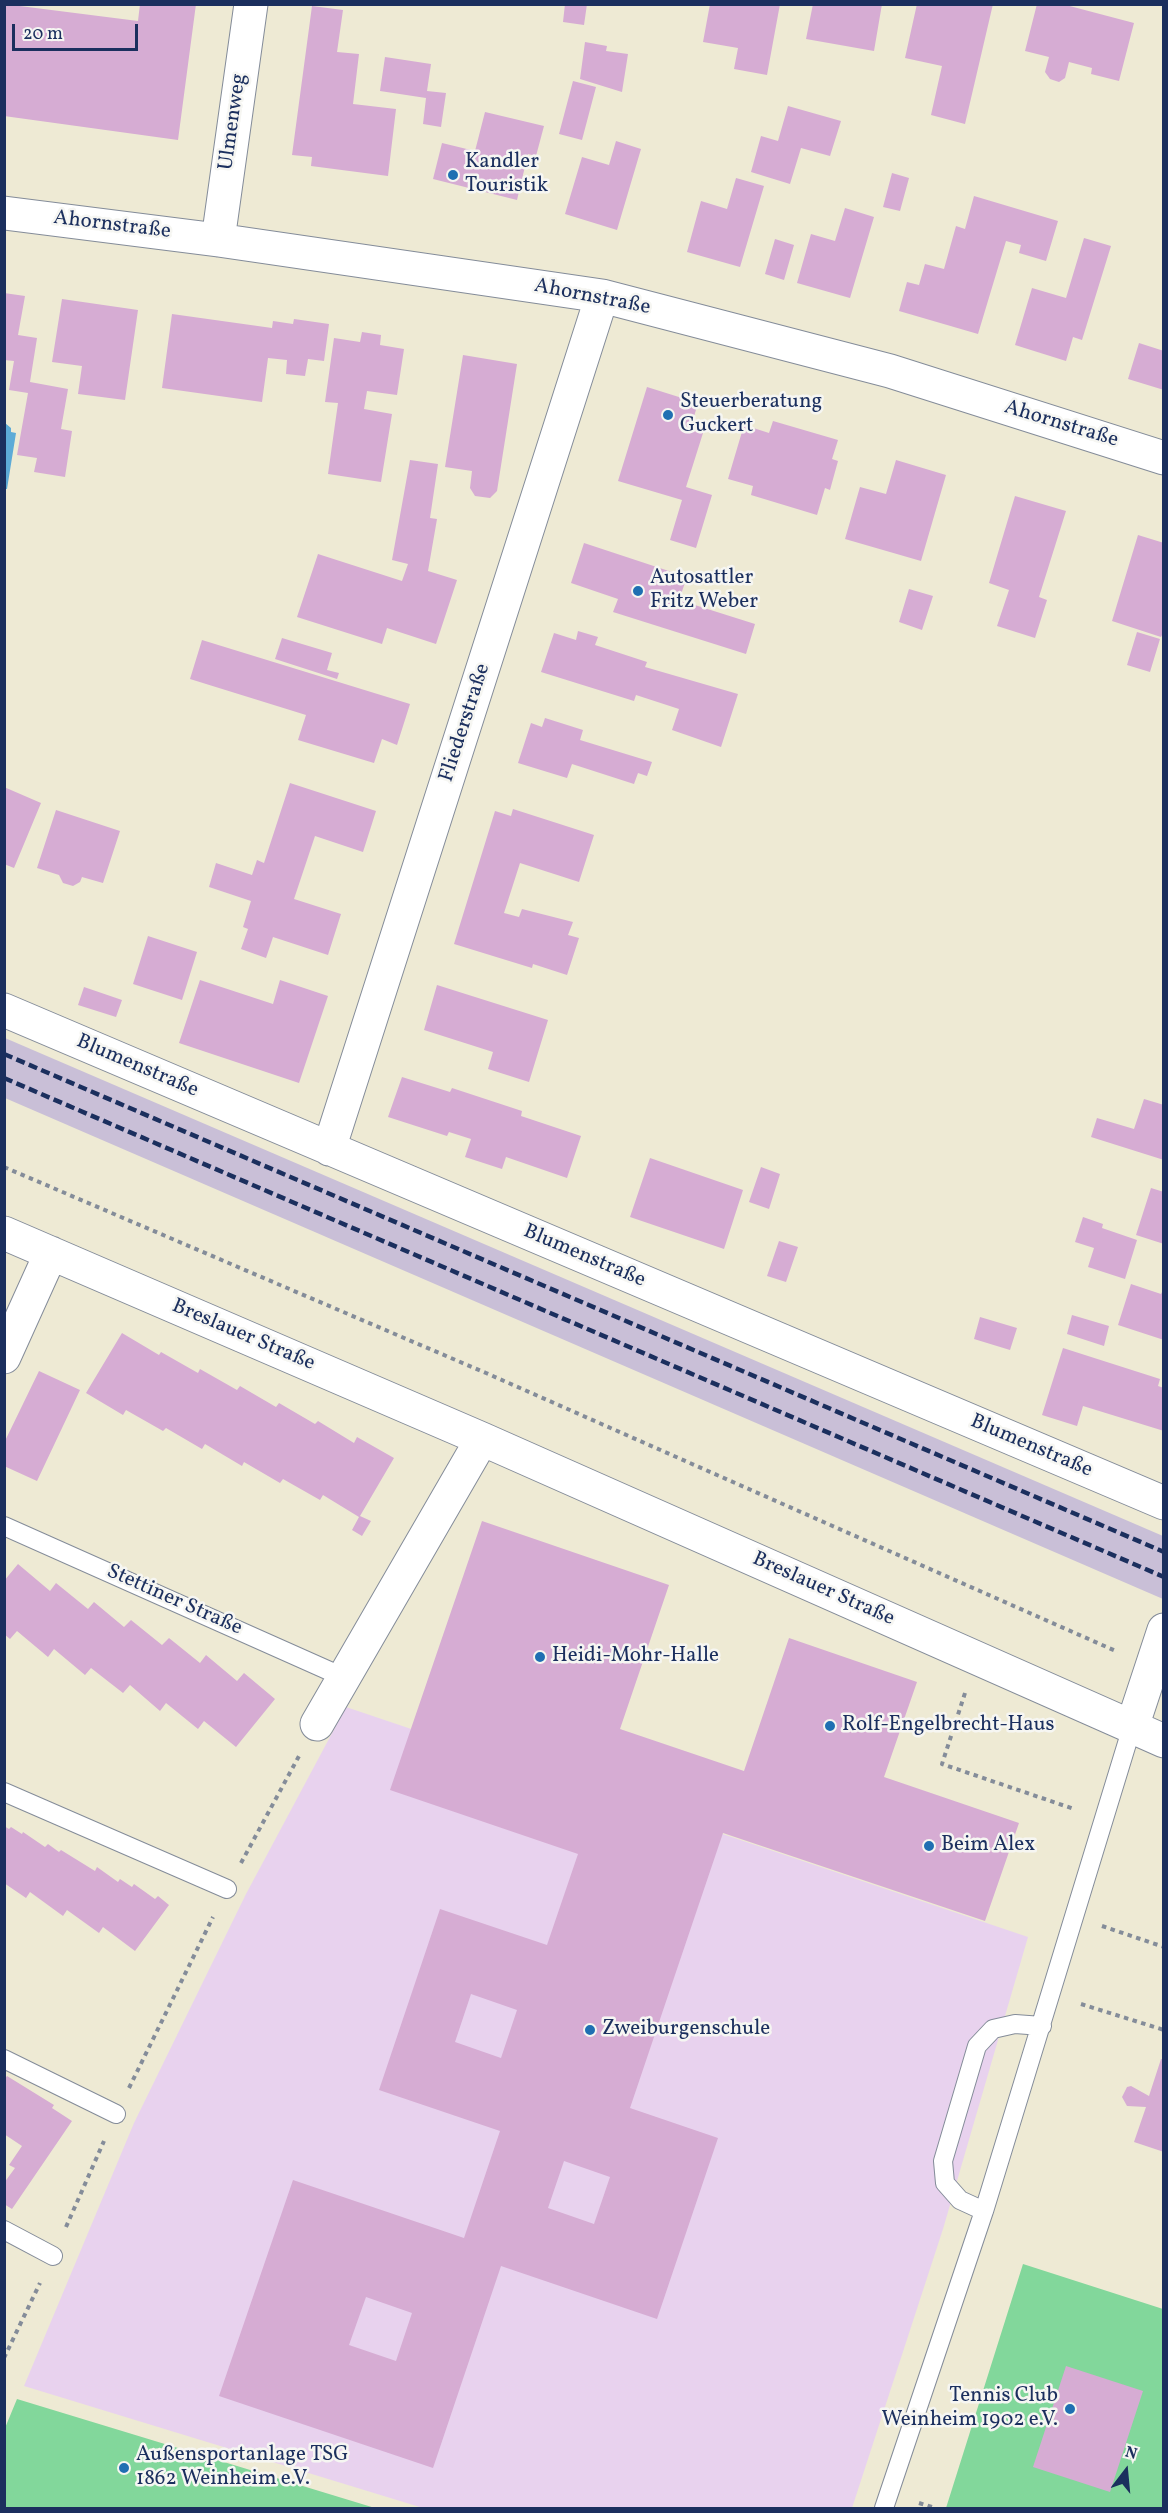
<!DOCTYPE html>
<html>
<head>
<meta charset="utf-8">
<style>
	body { margin:0 }
	#map { position:relative; width:1168px; height:2513px; overflow:hidden; background:#eeead4; font-family:Vollkorn,serif }
	canvas { display:block }
	.frame { position:absolute; inset:0; border:6px solid #1b2f5e; pointer-events:none }
	.north { position:absolute; left:1096px; top:2441px; width:60px; height:60px; -webkit-text-stroke:4px #f6f6f2; paint-order:stroke; rotate:16deg; font-size:16px; font-weight:700; line-height:24px; text-align:center; color:#1b2f5e }
	.north::after { content:''; display:block; margin:auto; width:21px; height:27px; background:#1b2f5e; clip-path:polygon(50% 0,100% 100%,50% 72%,0 100%) }
	.scale { position:absolute; left:12px; top:24px; width:126px; height:27px; box-sizing:border-box; border:3px solid #1b2f5e; border-top:0; padding-left:8px; font-size:18px; line-height:21px; white-space:nowrap; color:#1b2f5e; -webkit-text-stroke:4px #f6f6f2; paint-order:stroke }
</style>
</head>
<body>
<div id="map">
<canvas width="1168" height="2513"></canvas>
<div class="frame"></div>
<div class="north">N</div>
<div class="scale">20 m</div>
</div>
<script>
const ctx = document.querySelector('canvas').getContext('2d');
ctx.lineJoin = 'round';
function paint(path, color) {
  ctx.fillStyle = color;
  ctx.fill(path, 'evenodd');
}
function strokePath(path, color, width, dash) {
  ctx.strokeStyle = color;
  ctx.lineWidth = width;
  ctx.lineCap = dash ? 'butt' : 'round';
  ctx.setLineDash(dash || []);
  ctx.stroke(path);
}
function write(font, color, halo, rows, align = 'center') {
  ctx.font = font + ' Vollkorn,serif';
  ctx.lineWidth = 5;
  ctx.setLineDash([]);
  ctx.textBaseline = 'middle';
  ctx.strokeStyle = halo;
  ctx.fillStyle = color;
  for (const [text, x, y, turn = 0] of rows) {
    ctx.save();
    ctx.translate(x, y);
    ctx.rotate((+turn || 0) * Math.PI / 180);
    ctx.textAlign = isNaN(turn) ? turn : align;
    if (halo) ctx.strokeText(text, 0, 0);
    ctx.fillText(text, 0, 0);
    ctx.restore();
  }
}
const built = new Path2D(`
	M346,1707l682,230 -85,292 -91,279h-429l-399,-122 110,-263 112,-229z`);
const industrial = new Path2D(`
	M5,1038l1158,498v63l-1158,-501z`);
const green = new Path2D(`
	M1023,2264l140,45v199h-217z
	M17,2399l358,109h-370v-80z`);
const water = new Path2D(`
	M5,423l6,5v4l5,1 -9,56h-3z`);
const building = new Path2D(`
	M4,4l134,17 2,-17h56l-18,136 -174,-24z
	M565,4h22l-3,21 -21,-3z
	M710,4h70l-13,71 -33,-6 4,-21 -35,-6z
	M813,4h69l-8,47 -68,-12z
	M917,4h76l-28,120 -34,-9 11,-49 -37,-8z
	M1037,4h25l72,19 -15,58 -28,-7 1,-6 -23,-6 -4,16 -6,4 -9,-3 -5,-7 4,-15 -24,-6z
	M312,6l31,4 -6,42 22,2 -6,50 43,5 -8,67 -77,-10 1,-9 -20,-2z
	M585,42l22,4 -1,5 22,3 -6,38 -42,-13z
	M385,57l46,7 -4,27 19,2 -5,34 -18,-3 3,-26 -46,-7z
	M573,81l23,6 -14,53 -23,-6z
	M788,106l53,15 -11,35 -29,-8 -11,36 -39,-12 10,-36 17,5z
	M485,112l59,14 -8,30 -8,-2 -11,46 -84,-21 9,-36 33,8z
	M616,141l25,8 -24,81 -52,-16 17,-57 27,8z
	M892,173l17,5 -9,33 -17,-4z
	M736,178l28,8 -24,81 -53,-15 14,-51 26,8z
	M974,196l84,25 -12,40 -27,-8 2,-8 -15,-4 -28,93 -79,-23 8,-29 12,3 6,-21 19,5 12,-43 9,3z
	M845,208l29,9 -24,81 -53,-15 14,-49 24,7z
	M1084,238l27,8 -29,94 -9,-3 -7,24 -51,-16 17,-57 34,10z
	M775,239l19,6 -10,35 -19,-6z
	M4,293l21,3 -7,39 19,3 -7,44 38,7 -7,40 11,2 -7,46 -31,-5 3,-14 -20,-3 11,-62 -19,-3 5,-29 -10,-1z
	M62,299l76,11 -13,90 -47,-6 4,-28 -30,-4z
	M172,314l100,14 1,-7 20,3 1,-5 35,5 -5,37 -16,-2 -3,17 -19,-2 1,-14 -19,-2 -6,44 -100,-14z
	M362,332l19,3 -1,10 24,4 -7,46 -30,-4 -3,18 28,5 -11,68 -53,-8 10,-71 -13,-1 9,-64 26,4z
	M1139,343l25,8v39l-36,-11z
	M463,355l54,9 -20,127 -7,7 -15,-2 -5,-8 2,-17 -27,-4z
	M647,387l51,16 -8,27 13,3 -17,54 26,8 -16,53 -26,-8 12,-40 -64,-19z
	M773,421l65,19 -6,19 6,2 -8,29 -5,-2 -8,27 -66,-20 2,-9 -25,-7 16,-54 25,8z
	M410,460l28,4 -8,54 7,1 -9,52 29,9 -21,64 -49,-16 -5,16 -85,-27 21,-63 84,27 6,-17 -16,-4z
	M896,460l50,15 -25,86 -76,-22 15,-52 26,7z
	M1015,496l51,15 -27,86 8,3 -12,38 -38,-12 12,-36 -20,-7z
	M1138,535l26,8v88l-3,6 -49,-16z
	M584,543l103,34 -8,23 76,24 -9,30 -133,-42 5,-13 -47,-16z
	M909,589l24,7 -11,34 -23,-8z
	M578,631l20,6 -3,8 52,17 -2,5 93,27 -17,53 -49,-17 7,-21 -43,-14 -2,6 -93,-29 13,-39 22,7z
	M1137,632l23,7 -10,33 -23,-7z
	M282,638l50,15 -5,17 12,3 -2,6 -62,-20z
	M202,640l208,64 -13,41 -15,-6 -8,24 -76,-23 8,-25 -116,-36z
	M545,718l38,12 -3,10 72,22 -5,14 -9,-3 -4,11 -62,-20 -5,14 -49,-15 13,-40 11,4z
	M290,783l86,28 -13,41 -48,-16 -21,63 47,15 -13,41 -55,-18 -7,21 -25,-9 7,-20 -5,-2 8,-26 -42,-14 7,-24 36,12 5,-15 7,3z
	M4,787l37,16 -27,65 -10,-4z
	M513,809l81,26 -15,47 -59,-19 -16,50 15,4 3,-8 51,13 -5,13 11,3 -12,37 -34,-11 -1,4 -78,-24 41,-133 16,5z
	M56,810l64,21 -17,52 -21,-6 -2,5 -7,4 -10,-3 -4,-8 -22,-7z
	M148,936l49,16 -15,48 -49,-16z
	M200,980l73,24 7,-24 48,16 -29,87 -120,-40z
	M437,985l111,35 -19,62 -41,-13 5,-17 -69,-22z
	M84,987l38,13 -6,17 -38,-12z
	M402,1077l48,15 2,-4 70,23 -1,5 60,20 -14,42 -61,-21 -4,12 -37,-12 6,-18 -22,-7 -2,4 -59,-19z
	M1144,1099l20,6v55l-73,-23 6,-19 37,11z
	M650,1158l93,32 -19,59 -94,-32z
	M761,1167l19,7 -11,35 -20,-7z
	M1151,1188l13,4v52l-28,-9z
	M1083,1217l20,7 -1,4 35,12 -12,39 -37,-12 6,-19 -19,-6z
	M779,1241l19,6 -12,35 -19,-6z
	M1131,1284l30,10 3,-6v52l-46,-15z
	M1072,1315l37,11 -5,20 -37,-12z
	M980,1317l37,11 -7,22 -36,-11z
	M122,1333l37,22 2,-3 37,21 2,-4 37,21 3,-4 36,21 3,-4 36,21 3,-3 36,22 3,-6 37,21 -34,58 11,5 -9,15 -10,-6 7,-13 -36,-22 -3,5 -37,-21 -3,4 -36,-21 -2,4 -37,-22 -3,5 -36,-21 -3,3 -37,-21 -3,5 -37,-22z
	M1063,1348l97,31 -2,7 6,2v43l-81,-25 -6,20 -35,-11z
	M39,1371l41,19 -43,91 -33,-15v-23z
	M482,1521l187,64 -49,144 124,42 45,-133 128,44 -33,95 135,46 -34,98 -262,-88 -93,275 88,30 -61,181 -156,-53 -68,202 -214,-72 74,-216 171,58 36,-107 -121,-41 61,-181 107,36 31,-91 -188,-64zM471,1994l46,16 -16,48 -46,-16zM564,2161l46,16 -16,47 -46,-16zM366,2297l46,16 -16,48 -47,-16z
	M18,1564l32,27 6,-8 32,26 6,-7 30,25 7,-7 31,25 7,-7 31,25 6,-8 31,26 7,-8 31,26 -39,48 -32,-26 -6,8 -32,-26 -6,8 -30,-26 -7,8 -32,-25 -6,7 -31,-26 -6,8 -31,-26 -7,8 -6,-5v-53z
	M4,1826l5,3 2,-2 11,7 1,-2 22,15 3,-3 11,8 2,-2 34,21 2,-4 21,15 2,-3 12,8 2,-3 21,15 3,-3 11,9 -34,46 -32,-24 -4,6 -32,-23 -4,6 -33,-24 -4,6 -22,-15z
	M1161,2059l3,1v92l-30,-10 12,-35 -19,-1 -5,-9 5,-10 4,-1 18,10z
	M7,2076l47,29 -2,3 20,13 -60,88 -8,-5v-21l11,-15 -6,-3 13,-19 -18,-12v-54z
	M1066,2366l77,25 -33,101 -77,-25z`);
const path = new Path2D(`
	M4,1167l482,206 632,279
	M965,1693l-23,71 132,45
	M241,1863l58,-107
	M1102,1926l62,21
	M1081,2004l83,26
	M129,2088l84,-171
	M66,2227l38,-86
	M4,2358l36,-75
	M919,2503l16,5`);
const lane = new Path2D(`
	M4,1526l339,151
	M4,1792l223,97
	M4,2059l112,55
	M984,2211l148,-484
	M4,2230l49,26
	M884,2508l100,-297 -24,-11 -15,-17 -2,-22 34,-115 16,-17 22,-5 27,2`);
const street = new Path2D(`
	M4,213l214,27 384,56 288,75 274,87
	M218,240l33,-236
	M4,1010l1160,493
	M329,1149l273,-853
	M4,1233l478,206 682,302
	M4,1357l47,-104
	M317,1724l165,-285
	M1132,1727l32,-97`);
const rail = new Path2D(`
	M4,1054l1160,498
	M4,1078l1160,499`);
const markers = [
	[453,175,6,"#1f6fb2"],
	[668,415,6,"#1f6fb2"],
	[638,591,6,"#1f6fb2"],
	[540,1657,6,"#1f6fb2"],
	[830,1726,6,"#1f6fb2"],
	[929,1846,6,"#1f6fb2"],
	[590,2030,6,"#1f6fb2"],
	[1070,2409,6,"#1f6fb2"],
	[124,2468,6,"#1f6fb2"]
];
const streetNames = [
	["Ulmenweg",234,122,-82],
	["Ahornstraße",112,226,7],
	["Ahornstraße",592,298,11],
	["Ahornstraße",1061,425,17],
	["Fliederstraße",466,723,-72],
	["Blumenstraße",137,1067,23],
	["Blumenstraße",584,1257,23],
	["Breslauer Straße",243,1336,23],
	["Blumenstraße",1031,1447,23],
	["Breslauer Straße",823,1590,24],
	["Stettiner Straße",174,1601,24]
];
const poiNames = [
	["Kandler",465,163],
	["Touristik",465,187],
	["Steuerberatung",680,403],
	["Guckert",680,427],
	["Autosattler",650,579],
	["Fritz Weber",650,603],
	["Heidi-Mohr-Halle",552,1657],
	["Rolf-Engelbrecht-Haus",842,1726],
	["Beim Alex",941,1846],
	["Zweiburgenschule",602,2030],
	["Tennis Club",1058,2397,"right"],
	["Weinheim 1902 e.V.",1058,2421,"right"],
	["Außensportanlage TSG",136,2456],
	["1862 Weinheim e.V.",136,2480]
];
paint(built, '#e8d2ee');
paint(industrial, '#c9bfd7');
paint(green, '#82d79b');
paint(water, '#5dabd7');
paint(building, '#d6acd3');
strokePath(lane, '#848c99', 20);
strokePath(street, '#848c99', 35);
strokePath(path, '#848c99', 4, [4.5, 4.5]);
strokePath(lane, '#fff', 18);
strokePath(street, '#fff', 33);
strokePath(rail, '#1b2f5e', 4.5, [9, 4.5]);
for (const [x, y, r, color] of markers) {
  const dot = new Path2D();
  dot.arc(x, y, r, 0, 2 * Math.PI);
  ctx.fillStyle = color;
  ctx.fill(dot);
  strokePath(dot, '#f6f6f2', 2);
}
write('21px', '#1b2f5e', '#f6f6f2', streetNames);
write('21px', '#1b2f5e', '#f6f6f2', poiNames, 'left');
</script>
</body>
</html>
